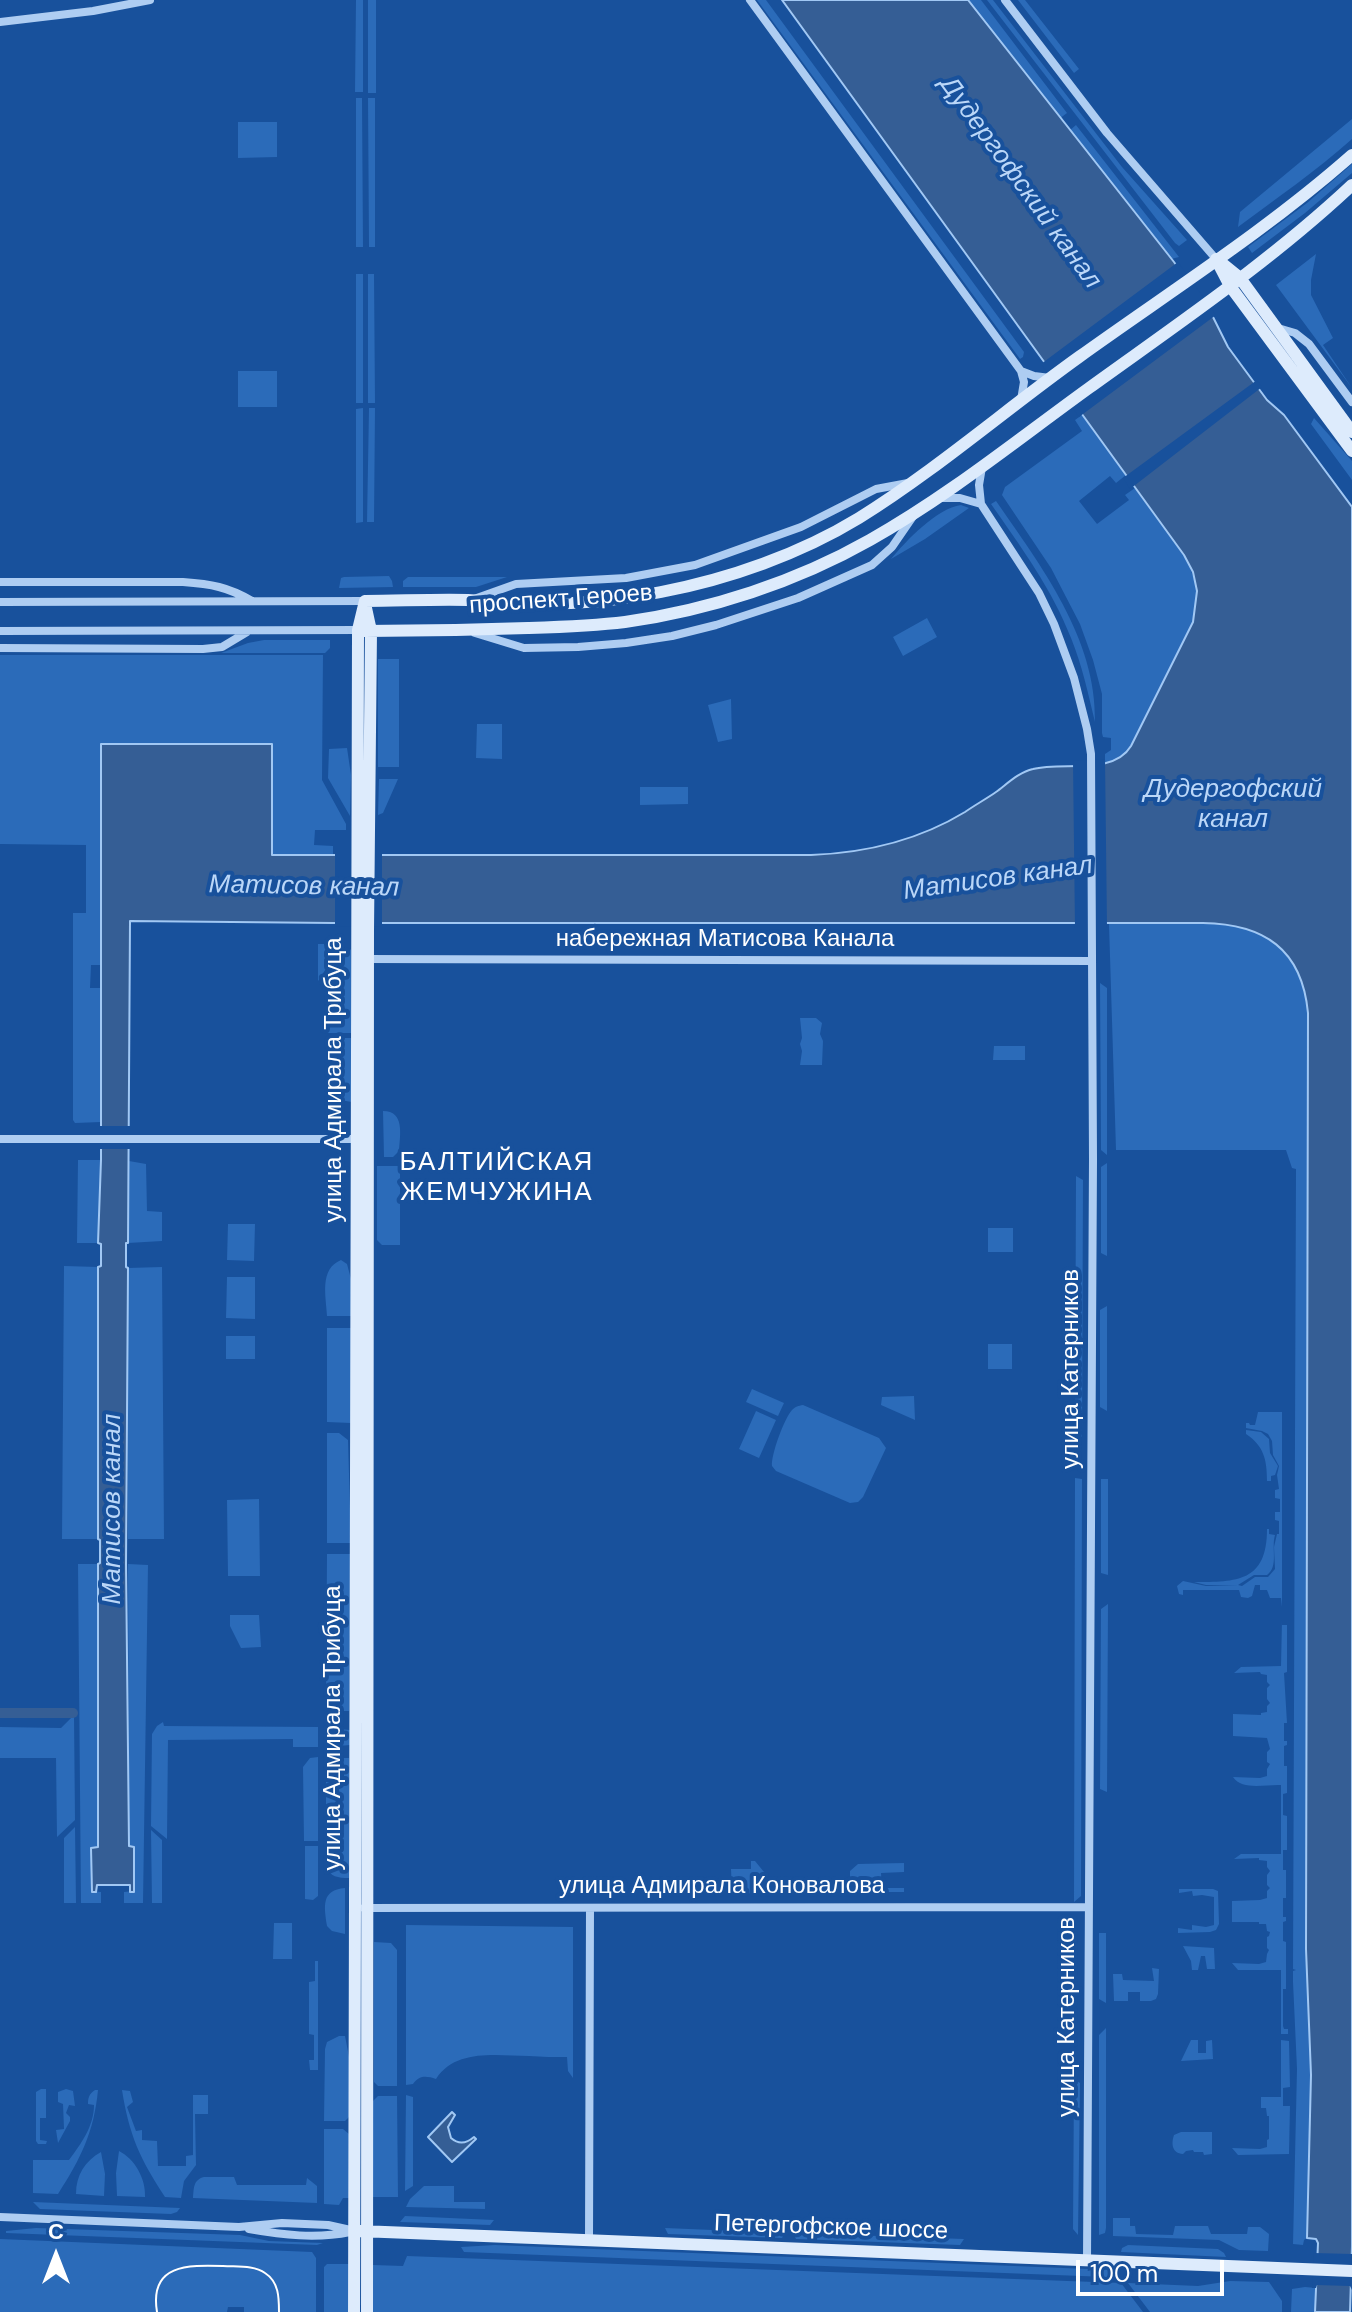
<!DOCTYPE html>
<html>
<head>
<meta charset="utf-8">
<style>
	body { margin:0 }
	#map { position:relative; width:1352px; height:2312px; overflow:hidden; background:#18519c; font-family:"DM Sans",sans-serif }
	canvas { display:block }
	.north { position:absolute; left:16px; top:2216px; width:80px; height:80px; -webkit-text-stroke:6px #18519c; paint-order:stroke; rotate:0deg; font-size:22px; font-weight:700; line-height:32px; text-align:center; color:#fff }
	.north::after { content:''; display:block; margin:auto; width:28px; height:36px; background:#fff; clip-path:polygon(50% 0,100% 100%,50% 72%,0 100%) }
	.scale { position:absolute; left:1076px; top:2260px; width:148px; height:36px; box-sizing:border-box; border:4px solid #fff; border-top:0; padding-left:10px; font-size:24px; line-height:28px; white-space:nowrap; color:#fff; -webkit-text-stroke:6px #18519c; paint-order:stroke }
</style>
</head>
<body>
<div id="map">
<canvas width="1352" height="2312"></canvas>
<div class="north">С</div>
<div class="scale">100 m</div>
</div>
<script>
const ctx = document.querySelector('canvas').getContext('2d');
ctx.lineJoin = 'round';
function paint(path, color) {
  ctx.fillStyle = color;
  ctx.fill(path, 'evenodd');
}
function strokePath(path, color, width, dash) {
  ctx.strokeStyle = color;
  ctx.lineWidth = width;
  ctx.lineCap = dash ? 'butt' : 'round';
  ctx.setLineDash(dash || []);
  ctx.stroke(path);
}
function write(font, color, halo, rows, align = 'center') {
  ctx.font = font + ' "DM Sans",sans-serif';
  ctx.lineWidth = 8;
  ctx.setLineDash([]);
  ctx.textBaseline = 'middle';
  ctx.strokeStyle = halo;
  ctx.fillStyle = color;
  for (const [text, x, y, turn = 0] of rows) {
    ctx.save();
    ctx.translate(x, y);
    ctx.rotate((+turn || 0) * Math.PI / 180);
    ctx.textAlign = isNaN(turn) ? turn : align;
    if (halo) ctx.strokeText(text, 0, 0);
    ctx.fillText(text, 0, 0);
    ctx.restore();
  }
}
const green = new Path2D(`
	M356,0h7v92h-8z
	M368,0h8v93h-8z
	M757,0h9l258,352 -1,5 -3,2z
	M968,0h13l86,113 -8,6z
	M987,0h6l129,167 65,73 -8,6 -4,-3z
	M1018,0h7l54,69 -5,4z
	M356,98h6l1,149h-7z
	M368,98h7v149h-6z
	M1352,119v20c-36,32 -75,59 -114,88l2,-15z
	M238,122h39v35l-39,1z
	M1076,125l103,132 -8,2 -102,-128z
	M1352,164v9l-47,40 -53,40 -4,-6 59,-44z
	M1316,254l-5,26v15l22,43 -10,7 29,43 -76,-103z
	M356,274h7v129h-7z
	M368,274h6l1,129h-7z
	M238,371h39v36h-39z
	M363,408v114l-7,1v-114z
	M369,408h6l-1,114h-7z
	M1082,415l44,60 -10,8 -6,-7 -31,25 18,23 32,-24 -4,-5 10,-7 52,71 8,23 2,14 -5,31 -63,124 -13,10 -11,2v-9l6,-4v-12l-8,-1 -1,-4v-39l-9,-34 -13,-36 -29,-56 -49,-73 3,-8 77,-56 -7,-11z
	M1314,418l38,43v19l-41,-56z
	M996,501c45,65 101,138 99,221 -7,-29 -13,-57 -24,-84 -19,-49 -50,-91 -80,-134z
	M961,505l8,3 -44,31 -34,20c15,-18 46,-51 70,-54z
	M389,576l3,5 1,6 -54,1 2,-10 3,-1z
	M408,577h99l-31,10h-73v-6z
	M927,618l10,19 -34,19 -10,-19z
	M264,640h66v8l-5,5h-104l27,-10z
	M0,655h323l-1,125 24,44v6h-31l-1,15 19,1v9h-61l-171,-110v220h-10l-1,23h11v134l-26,1 -2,-3v-207h13v-68l-86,-1z
	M378,659h21v108h-21z
	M731,699l1,40 -14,3 -10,-37z
	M477,724h25v35l-26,-1z
	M347,748l4,27 -1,41 -22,-38 1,-29z
	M379,779h19l-15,34 -5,2z
	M640,787h48v17l-48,1z
	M1227,923c50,10 76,39 81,90l-2,936 5,126 -4,163 -3,2 -1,5 -10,-1 4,-175 -4,-87v-11l3,-1 -3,-1 3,-800 -4,-1 -6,-18h-170l-7,-226z
	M318,944h24l-24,37z
	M351,949v84h-24v-52z
	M1100,983l7,5v167l-6,-5z
	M800,1018h16l6,5 -2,11 3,7 -1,24h-22l2,-14 -2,-7 2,-6z
	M327,1038h24l1,64 -19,-3 -5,-7z
	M994,1046h31v14h-32z
	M383,1111c22,0 17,24 16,40l-6,6h-9z
	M78,1160h23l-3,83h-21z
	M129,1161l17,3 1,47 15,1v29l-34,2z
	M1107,1163v93l-6,-3v-86z
	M335,1165l6,4 -1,51h-13v-50l2,-3z
	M377,1166h23v79h-18l-5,-5z
	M1076,1176l7,4 -1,256 -7,5z
	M228,1224h27l-1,37 -27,-1z
	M988,1228h25v24h-25z
	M341,1260l6,4 4,15v37h-24c-1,-20 -8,-47 14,-56z
	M64,1266l34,1v272h-36z
	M162,1267l2,272h-36v-271z
	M227,1277h28v42l-29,-1z
	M1107,1306v105l-7,-4v-97z
	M327,1328h24v95l-24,-1z
	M226,1336h29v23h-29z
	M988,1344h24v25h-24z
	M752,1389l32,14 -6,13 -32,-14z
	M914,1396l1,24 -34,-15 1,-8z
	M803,1405l76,33 7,10 -23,49 -5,5 -8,1 -74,-32 -4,-5c-1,-11 12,-47 20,-56 4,-4 6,-4 11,-5z
	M756,1411l20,9 -17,38 -20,-9z
	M1258,1412h24v195l-1,-9h-11l-3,-8h-7v-5h-5l-3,11 -4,2 -7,-1 -2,-7h-56v5l-4,-1 -2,-8 6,-5 23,5h32l-32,-1 -12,-3c43,0 73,0 73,-53h2v5l6,1c-4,14 4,31 -8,40h-13l-16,10 4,1 13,-9h13l7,-8 -1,-22 3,-13h2v-13l-4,-1v-8h5v-13l-5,-1v-8l4,-1 -2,-14 2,-9 -6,-11 -1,-14 -4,-7 -6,-3 -16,-3v-5h3l1,2h5z
	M1246,1430l15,2 8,7 1,14 8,13 -3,9 -4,1v5h-4c0,-21 -3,-35 -21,-47z
	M327,1433h12l9,7 3,103h-24z
	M1075,1478l7,1 -1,417 -7,6z
	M1101,1479h7v96l-7,-2z
	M259,1499l1,77h-32l-1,-76z
	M327,1554h24l-2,157h-23z
	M78,1564h20v284h-7l1,43 9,1v11h-20z
	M128,1564l20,1 -5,338h-19v-11l10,-1v-44h-5z
	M1108,1604l-1,188 -7,-3 1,-180z
	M230,1615h29l2,32 -20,1 -11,-22z
	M1282,1620v5h5v47l-3,1 3,50h-3v18h3v4l-3,1v20h3v27l-4,1v21l4,1v34h-4v20h3v28h-3v19h3v4l-3,1v19l3,1v47h-3v37l1,3h4v5h-7v-64h-43l-6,-7 27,1 7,-2 1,-8 2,-4 -2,-2v-11l2,-1 1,-4 -3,-1 -1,-7h-7v-2h-27v-21l28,-1 7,-2v-7l3,-3 -3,-3v-10l3,-4 -3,-4v-6l-8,-1v-2l-25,1 7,-5h40v-69c-14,-1 -39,6 -48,-8l27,1 7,-2v-7l3,-5 -3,-2v-10l3,-3 -3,-11 -34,-2v-22l28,1v-2l6,-1v-6l3,-3 -3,-4v-11l3,-3 -3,-3v-7l-6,-1 -1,-2 -26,1 7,-6 40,-1z
	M74,1715l1,105 -18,17 -1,-79h-56v-31l61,1z
	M163,1722l1,4 154,1v20h-25v-8l-125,1 -1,99 -16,-13 1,-92 5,-8z
	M327,1728l23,2v15l-23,2z
	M318,1757v84h-14l-1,-74 7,-9z
	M326,1758h23v120c-11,0 -19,-1 -23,-12z
	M75,1827l1,76h-12v-65z
	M151,1830l11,10v63h-10z
	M305,1846h13v50l-5,4 -8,-1z
	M751,1861h4l9,11v11l-9,10 -23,1 -1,-25h20z
	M904,1863v9l-23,1 1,15h22v4h-44l-10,-8v-13l8,-7z
	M345,1888v46l-13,-3 -5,-5c-3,-20 -6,-36 18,-38z
	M1179,1889h34l5,2 1,33 -3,6 -6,2 -32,1v-5l14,2v-5l14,2 8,-2v-28l-12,-2 -9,1 -1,-5 -13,2z
	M274,1923h18v36h-19z
	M406,1925l167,2v151l-5,-7 -1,-14c-12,0 -25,0 -38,-1 -31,0 -73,-8 -93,23 -10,-3 -16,-4 -23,5l-7,1z
	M1099,1933h7v70l-7,-4z
	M374,1942l17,1 6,7v136h-19l-4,-4z
	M1183,1946l31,2 1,21h-8l-2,-13h-4l-3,14h-6l-1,-9z
	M315,1961h3v109h-8l-1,-10h5v-25l-5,-1v-52l6,-1z
	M1152,1968l7,1 -1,25 -2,5 -5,2h-11v-9h-12v9h-14l-1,-27h9l1,6 31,1z
	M1106,2028v200l-1,5 -6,2v-200z
	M339,2036h6l5,26v54l-5,5h-21l1,-72 2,-7z
	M1191,2040h7v13h8v-12l6,-1 1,19 -32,2z
	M1281,2040l8,1 1,46 -7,1v18h7l-1,48 -51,1 -6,-7 28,1 7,-2v-7l2,-1v-23h-2l-1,-8h-5v-11h20z
	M1074,2079l6,4 -2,152 -5,-6z
	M41,2089h5v29h-6v22l7,1 -1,3h-8l-2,-3v-49z
	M66,2089l7,2 2,15 -6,-1 -3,8 4,4v4l-12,22 -2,-13 8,-1 -1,-25 -5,-2v-10z
	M95,2090h3c-4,42 -17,68 -40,104l-25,-1v-33h36c12,-16 25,-34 25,-55l-6,-1c0,-6 1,-10 7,-14z
	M122,2090l8,1 3,11 -6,5 9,24 6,-1v10l15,1 1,25h28v-10l7,-1v-60h15v19h-13l1,51 -12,16 -3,17 -16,-1c-25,-38 -36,-62 -43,-107z
	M406,2095l7,2v89l-8,5z
	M378,2096h19l1,101h-25v-96z
	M324,2129h19l6,5v64h-6l-4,7 -15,-1z
	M1181,2132h31v22l-8,1 -1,-3h-9l-1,-2 -7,1 -3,3c-11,-1 -12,-10 -9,-19z
	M119,2151c16,8 27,28 26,46l-28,-1 -1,-23z
	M101,2152l4,22 -1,22 -28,-2c0,-19 9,-33 25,-42z
	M204,2177h30l3,8h69l1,-7 10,8v17l-124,-5c1,-10 0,-18 11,-21z
	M424,2186h30v16h31v7l-79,-2 4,-8z
	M33,2202l147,6 -3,4 -6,2 -131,-5z
	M405,2216l89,4 -4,5 -90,-3z
	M1113,2218h17v8h5l1,8 37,1 2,-9h33l3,8h36l1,-7h12l9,7 -1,17 -29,-1 -20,-10 -106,-4z
	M36,2228l204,7 29,6 54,2 -6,2 -311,-12v-2z
	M665,2228l120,5 -3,5 -114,-4z
	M793,2233l171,6 -4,6 -164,-6z
	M0,2239l312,13 4,6v54h-72v-5h-16l-1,5h-227z
	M495,2245l618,25 -1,5 -5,2 -643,-25 -3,-5z
	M1128,2245l90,4 6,4 2,4 -105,-5 1,-4z
	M407,2256l714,27 22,29h-770v-47l30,1z
	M327,2264h22v48h-25v-45z
	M1230,2281l39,1 13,19v11h-132l-22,-29 70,3z
	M1305,2287l11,1 -1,24h-24l1,-23z`);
const water = new Path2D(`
	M782,0h186l206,262 39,55 15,30 39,53 17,15 68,92v1739l-2,66h-35l3,-69 -2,-4 -9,-1 4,-163 -5,-126 2,-936c-6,-64 -44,-89 -105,-90h-869l-204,-2 -2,322h-2v24l2,1 -2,295 3,283 5,1v45h-4v-7h-33l-1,7h-4l-1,-44 7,-1v-283l2,-1v-23l-2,-1v-272l3,-1v-22l-3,-1 3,-83v-416h171v111h539c53,-2 108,-15 154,-43 10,-7 21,-13 31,-20 11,-8 23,-20 37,-23 29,-8 80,7 98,-23l62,-124 4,-31 -4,-19 -9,-17z
	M452,2112l3,3 -7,12 3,11c8,7 16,5 23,-1l2,2 -24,23 -24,-25z`);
const pier = new Path2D(`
	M1178,262l38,53 -137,102 -38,-53z
	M1257,380l5,7 -132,102 -7,-11z
	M1105,759l2,169h-32l-2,-167z
	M335,851h47v75l-47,1z
	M97,1126h36v23h-36z
	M1314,2253l38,1v36l-2,-4 -33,-1 -1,3h-4z`);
const canal = new Path2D(`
	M0,1713h73`);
const street = new Path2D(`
	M750,0l271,371 3,11 -3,18
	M1005,0l102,133 109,126
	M0,22l93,-11 57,-11
	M1278,328l17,5 14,11 43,58
	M1021,371l13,5 16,2
	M982,467l-3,18 2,19 58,89 15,31 20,54 13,51 4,25 2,405 -6,1101
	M939,498h21l21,6
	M0,582h183c28,2 45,5 69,19
	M474,599l42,-15 110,-6 69,-13 106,-38 75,-38 32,-6
	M0,602l365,-1
	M0,631l358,-1
	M475,633l49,15 54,-1 48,-4 46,-7 44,-11 82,-27 74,-33 20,-18 22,-32
	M0,648l203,1 19,-2 25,-15
	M365,959l727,2
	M0,1139h359
	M364,1908l725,-1
	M0,2217l239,10 43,-4 46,2 27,6
	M249,2229c34,6 67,10 101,3
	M589,2240l1,-332`);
const secondary = new Path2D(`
	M1216,259l14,27 122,165
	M1219,261l21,17 112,154
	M365,601c34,0 69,-2 103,-1 16,1 32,3 48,3 49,2 98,-1 145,-11 68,-13 139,-38 198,-74 77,-48 146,-108 220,-161 92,-66 188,-127 273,-202
	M366,608l5,23 -3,299 -1,1382
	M365,631c54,0 109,-1 163,-3 32,-1 65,-2 97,-6 85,-12 171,-40 245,-82 78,-44 147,-100 219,-152 90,-65 182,-127 263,-203
	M360,2231l992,40
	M354,2312l4,-1682 7,-29`);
const tram = new Path2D(`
	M157,2312c-8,-48 31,-47 66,-46 14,1 31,-1 42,7 14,9 14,25 14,39`);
const streetNames = [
	["проспект Героев",561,600,-4],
	["набережная Матисова Канала",725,940],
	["улица Адмирала Трибуца",335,1080,-90],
	["улица Катерников",1072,1369,-90],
	["улица Адмирала Трибуца",334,1728,-90],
	["улица Адмирала Коновалова",722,1887],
	["улица Катерников",1068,2017,-90],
	["Петергофское шоссе",831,2228,2]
];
const waterNames = [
	["Дудергофский канал",1020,183,54],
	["Дудергофский",1233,790],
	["канал",1233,820],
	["Матисов канал",998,879,-8],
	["Матисов канал",304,887,1],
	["Матисов канал",113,1509,-90]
];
const neighbourhoodNames = [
	["БАЛТИЙСКАЯ",497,1163],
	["ЖЕМЧУЖИНА",497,1193]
];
paint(green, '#2b6bb9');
paint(water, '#355e95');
strokePath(water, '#a1c8f4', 2);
paint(pier, '#18519c');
strokePath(canal, '#355e95', 10);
strokePath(street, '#aecdf2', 8);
strokePath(secondary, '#ddebfc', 12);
strokePath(tram, '#fff', 2);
write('24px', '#fff', '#18519c', streetNames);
write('italic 26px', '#bbd7f8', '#18519c', waterNames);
ctx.letterSpacing = '2px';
write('26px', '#fff', '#18519c', neighbourhoodNames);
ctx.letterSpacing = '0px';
</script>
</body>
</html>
